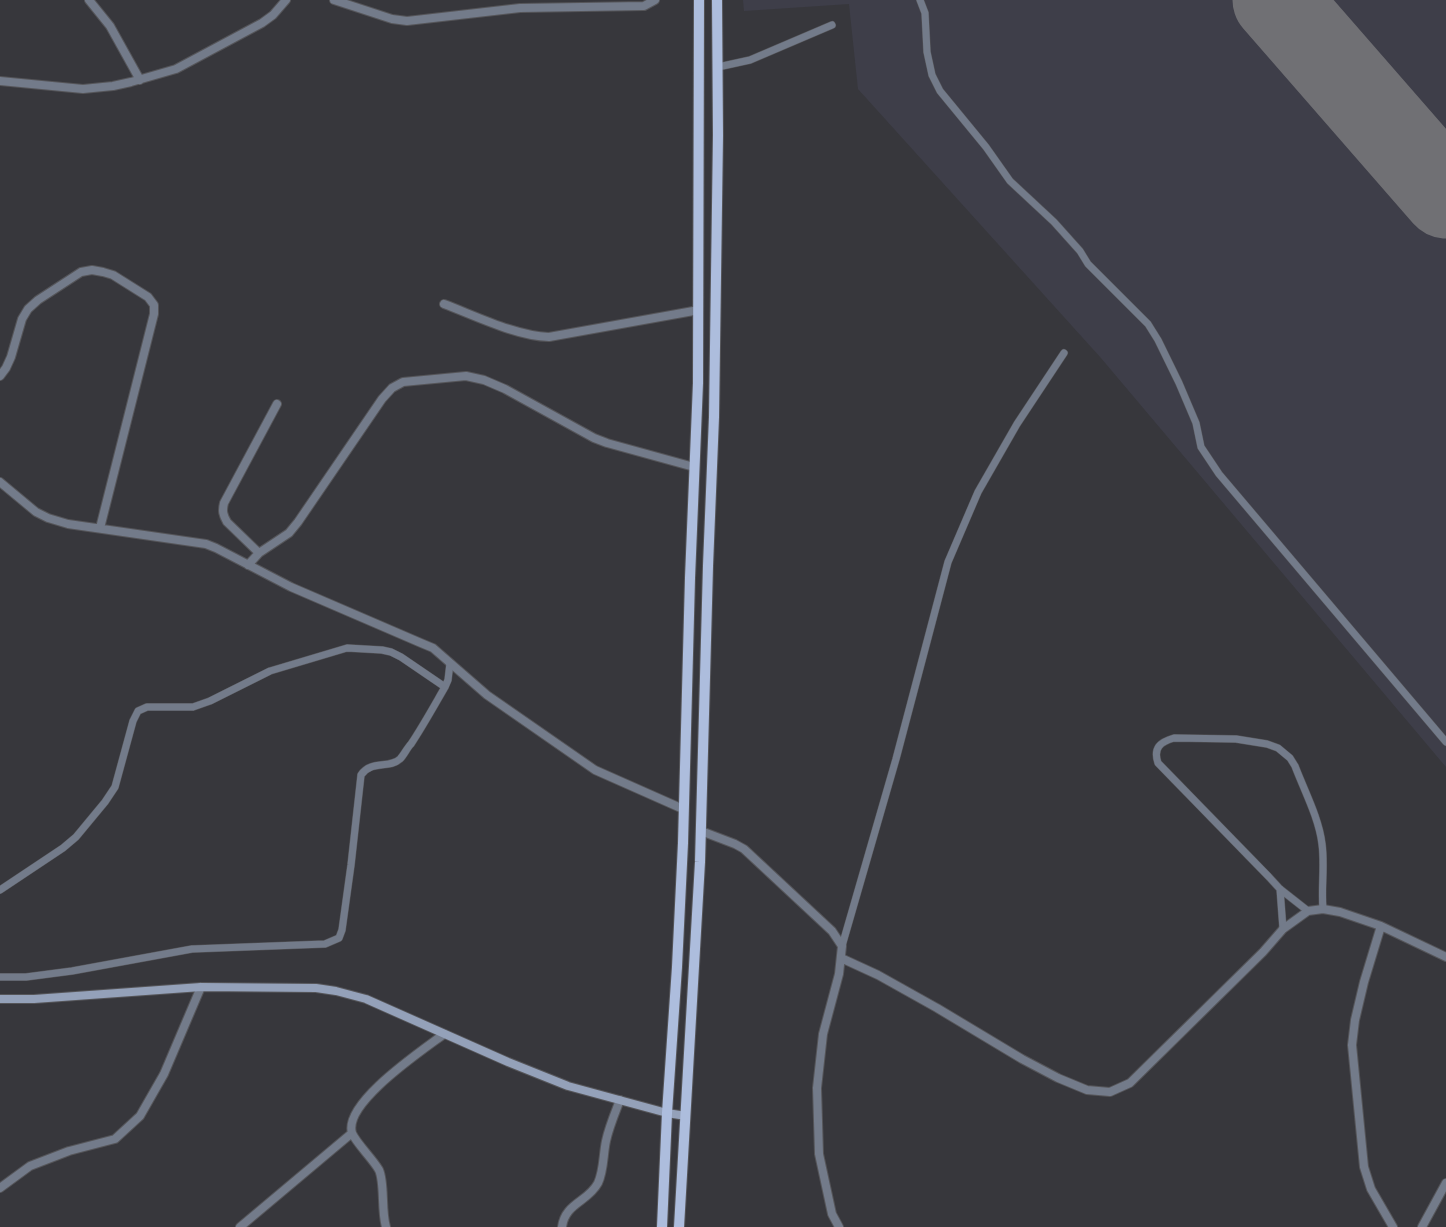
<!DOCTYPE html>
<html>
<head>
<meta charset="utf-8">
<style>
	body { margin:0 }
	canvas { display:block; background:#37373c }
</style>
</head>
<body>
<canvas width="1446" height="1227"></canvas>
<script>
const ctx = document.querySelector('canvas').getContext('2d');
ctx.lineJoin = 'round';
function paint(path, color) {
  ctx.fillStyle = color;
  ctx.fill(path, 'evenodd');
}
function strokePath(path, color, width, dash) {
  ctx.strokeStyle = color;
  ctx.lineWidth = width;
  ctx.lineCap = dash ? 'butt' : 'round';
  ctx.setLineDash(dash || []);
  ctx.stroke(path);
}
const built = new Path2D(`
	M743,0h703v767l-345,-409 -243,-269 -9,-85 -105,7z`);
const runway = new Path2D(`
	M1276,0l170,195`);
const service = new Path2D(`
	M920,0l5,13 2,39 5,23 8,16 46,56 24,34 44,41 26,29 8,13 60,60 10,16 21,43 17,40 5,24 18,27 227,268
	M718,67l32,-7 82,-35
	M1280,889l3,40
	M0,890l63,-42 13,-11 29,-35 10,-15 18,-66 5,-10 9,-4h46l17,-6 60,-30 77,-23 35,2 9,2 10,5 44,30
	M1308,911l-28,-22 -11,-12 -111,-114c-5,-15 2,-21 16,-25l62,1 31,5 11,4 12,10 5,8c9,24 24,52 27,78 3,22 -1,44 1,65
	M842,946l54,-187 52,-197 30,-70 39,-68 47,-71
	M0,977h26l46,-6 120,-22 133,-5 14,-6 3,-8 9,-65 10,-90c10,-15 28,-6 39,-16 4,-4 7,-11 11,-15 12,-18 23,-38 34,-57l3,-7 2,-17`);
const minor = new Path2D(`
	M89,0l21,26 30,54
	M334,0l58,19 15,2 113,-13 124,-2 11,-6
	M0,81l83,8 30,-3 18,-4 45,-13 86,-46 11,-8 13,-15
	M444,304c32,12 72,32 105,33l150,-27
	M0,376l6,-8 5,-11 11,-38 6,-10 10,-9 43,-28 11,-2 11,2 10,3 35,22 6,8v9l-54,214
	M0,482l36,30 12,6 20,6 138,20 10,4 75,39 130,56 12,5 54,47 108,75 88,39
	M259,553l-32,-31c-4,-7 -5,-11 -3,-19l53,-99
	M248,565l11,-12 30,-20 9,-11 84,-123 10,-11 11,-6 63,-6 18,4 21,9 89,49 13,5 87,24
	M701,831l34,13 9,5 88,82 10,15 -3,28 -16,60 -6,54 2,66 13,60 7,13
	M1381,926l-17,56 -9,38 -3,25 12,122 7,22 22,38
	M841,958l37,17 59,33 85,51 36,19 29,12 23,2 20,-9 133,-131 20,-23 25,-18 15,-2 17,3 41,14 65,31
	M0,1188l30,-22 39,-15 46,-12 25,-23 24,-42 37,-87
	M240,1227l112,-94
	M386,1227c-5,-17 -1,-44 -7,-57 -6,-11 -23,-27 -27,-37 -9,-30 71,-83 92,-99
	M562,1227c3,-24 26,-25 36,-44 6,-13 5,-28 8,-42 3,-14 9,-28 14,-41
	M1422,1227l24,-44`);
const secondary = new Path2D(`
	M0,999h34l167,-12 115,1 20,3 30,8 142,63 60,24 99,27 19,3`);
const primary = new Path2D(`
	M662,1227l5,-114 10,-146 6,-124 7,-265 8,-195 1,-383
	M679,1227l21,-365 8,-296 6,-149 4,-282 -1,-135`);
paint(built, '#3e3e49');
strokePath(runway, '#707074', 87);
strokePath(service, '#555559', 8);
strokePath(minor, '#555559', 10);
strokePath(secondary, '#555559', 10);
strokePath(primary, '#555559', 12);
strokePath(service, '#737b8a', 7);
strokePath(minor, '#737b8a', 8);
strokePath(secondary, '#94a1b9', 8);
strokePath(primary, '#adbddd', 10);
</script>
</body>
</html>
